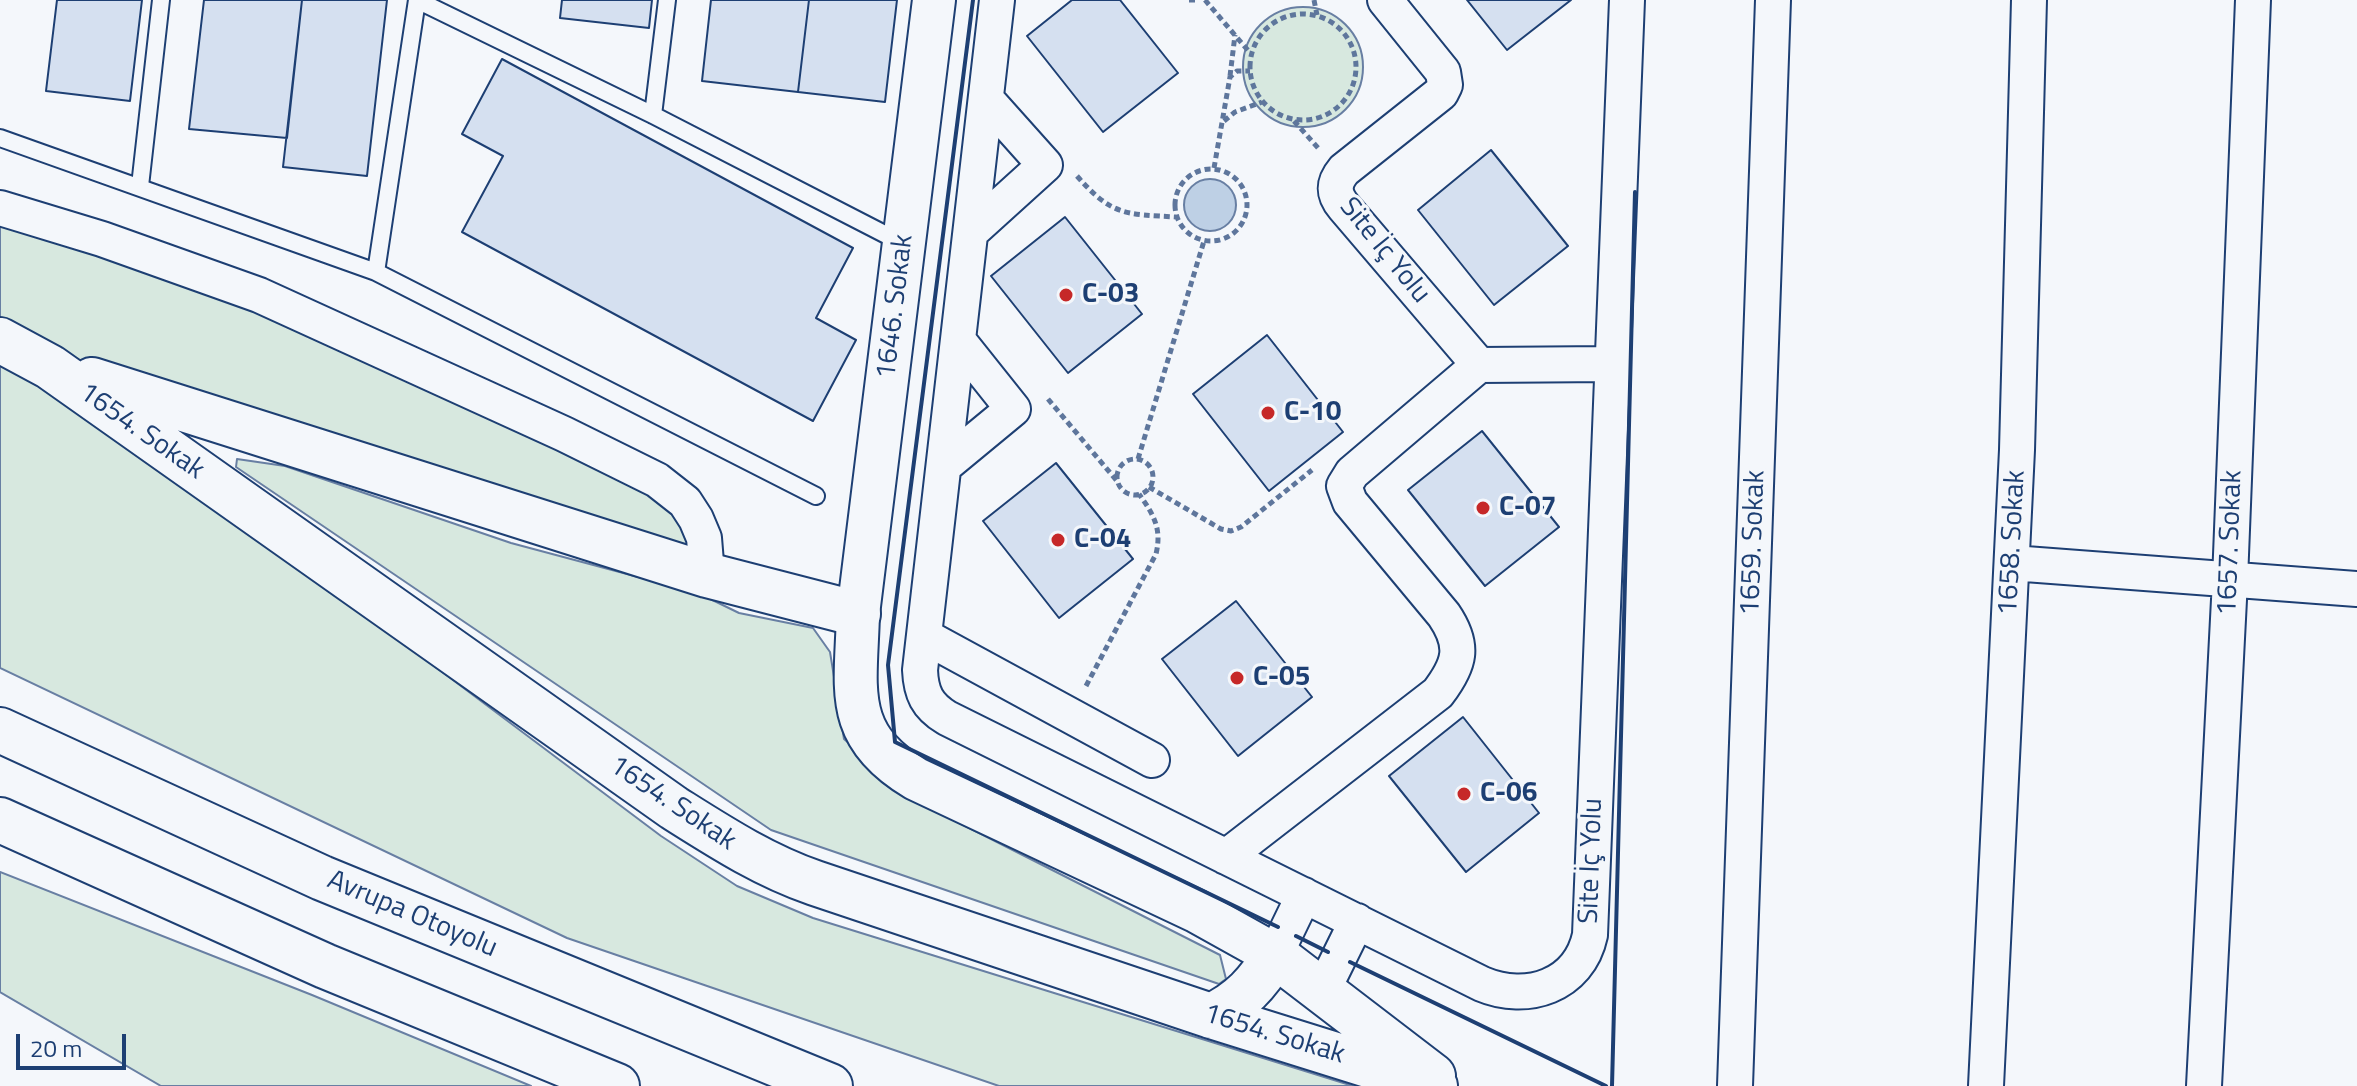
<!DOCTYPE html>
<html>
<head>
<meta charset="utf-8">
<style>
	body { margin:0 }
	#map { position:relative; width:2357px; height:1086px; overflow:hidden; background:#f4f7fb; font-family:"Titillium Web",sans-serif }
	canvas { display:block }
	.scale { position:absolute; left:16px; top:1034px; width:110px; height:36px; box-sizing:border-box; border:4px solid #1d3f73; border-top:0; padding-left:10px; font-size:24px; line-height:28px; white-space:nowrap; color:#1d3f73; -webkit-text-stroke:6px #f4f7fb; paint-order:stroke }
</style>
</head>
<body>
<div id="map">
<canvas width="2357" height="1086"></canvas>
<div class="scale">20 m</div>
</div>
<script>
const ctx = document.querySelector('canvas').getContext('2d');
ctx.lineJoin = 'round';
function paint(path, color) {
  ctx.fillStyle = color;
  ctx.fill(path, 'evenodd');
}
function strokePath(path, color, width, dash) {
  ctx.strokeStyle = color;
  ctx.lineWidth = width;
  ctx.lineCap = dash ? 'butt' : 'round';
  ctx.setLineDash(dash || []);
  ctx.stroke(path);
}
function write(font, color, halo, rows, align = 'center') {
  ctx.font = font + ' "Titillium Web",sans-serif';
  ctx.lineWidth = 6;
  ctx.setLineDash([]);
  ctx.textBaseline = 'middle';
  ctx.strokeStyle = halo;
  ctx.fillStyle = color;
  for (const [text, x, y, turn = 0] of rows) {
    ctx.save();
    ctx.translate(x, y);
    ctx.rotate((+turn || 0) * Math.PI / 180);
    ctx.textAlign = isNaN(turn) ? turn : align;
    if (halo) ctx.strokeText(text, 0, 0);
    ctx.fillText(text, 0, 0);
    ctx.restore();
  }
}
const green = new Path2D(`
	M1243 67a60 60 0 1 1 120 0a60 60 0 1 1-120 0Z
	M0,208l102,31 557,243 48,93 -707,-235z
	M0,364l51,27 166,112 444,333 76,50 76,32 540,168h-354l-432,-148 -567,-270z
	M237,459l48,7 226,77 187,50 41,20 74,15 17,24 14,87 70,61 306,155 6,24 -7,5 -448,-154 -535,-363z
	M0,872l312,123 219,91h-370l-161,-94z`);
const water = new Path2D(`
	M1184 205a26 26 0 1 1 52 0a26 26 0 1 1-52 0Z`);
const building = new Path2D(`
	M57,0h85l-12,101 -84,-10z
	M204,0h98l-15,138 -98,-9z
	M302,0h85l-20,176 -84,-9z
	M562,0h90l-3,28 -89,-10z
	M711,0h98l-11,92 -96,-11z
	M809,0h88l-12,102 -87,-10z
	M1072,0h48l58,73 -75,59 -76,-96z
	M1467,0h104l-64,50z
	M502,59l351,189 -37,70 40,22 -43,81 -351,-189 41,-76 -41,-22z
	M1491,150l77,96 -74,59 -76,-95z
	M1065,217l77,97 -74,59 -77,-97z
	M1267,335l76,97 -74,59 -76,-97z
	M1482,431l77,96 -74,59 -77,-96z
	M1056,463l77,96 -74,59 -76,-97z
	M1236,601l76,96 -74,59 -76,-97z
	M1463,717l76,96 -73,59 -77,-96z`);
const path = new Path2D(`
	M1189,0h9
	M1205,0l46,54
	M1314,0l3,15
	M1250 67a53 53 0 1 1 106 0a53 53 0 1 1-106 0Z
	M1230,76l5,-41
	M1224,121l11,-9 27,-10
	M1294,121l25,28
	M1214,168l16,-91 7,-6h13
	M1175 205a36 36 0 1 1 72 0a36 36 0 1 1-72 0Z
	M1077,176c35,40 48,38 99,41
	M1048,399l69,82
	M1117 477a18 18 0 1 1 36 0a18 18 0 1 1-36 0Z
	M1138,459l66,-218
	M1149,487l72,42 10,2 10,-4 71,-57
	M1086,686l70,-132c6,-25 -2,-39 -17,-60`);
const service = new Path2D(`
	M417,0l-41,272 440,224
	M417,0l236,115 249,128
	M653,115l14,-115
	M0,138l376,134
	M140,186l21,-186`);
const minor = new Path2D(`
	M997,0l-77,670c1,23 7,36 27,48l535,266c45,19 97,2 108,-49l37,-935
	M0,208l102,31 157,56 305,139 93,46 28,22 11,17 8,19 3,37
	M971,232l74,-67 -59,-66
	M1479,365l131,-1
	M944,466l69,-57 -55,-69
	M2012,563l345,26
	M924,636l228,124
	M1226,857l212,-164c22,-29 27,-47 6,-78l-94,-113 -6,-16 8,-13 127,-108 -135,-158c-11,-13 -11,-24 0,-37l97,-77 4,-8 -2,-13 -58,-72
	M1275,955l29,-60
	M1323,990l34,-69
	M1735,1086l38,-1086
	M1986,1086l31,-636 12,-450
	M2204,1086l26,-506 23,-580`);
const tertiary = new Path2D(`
	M934,0l-76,614c-2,76 -16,121 58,165l280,132 79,44`);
const primary = new Path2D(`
	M0,340l50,27 624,441c46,29 89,57 141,75l396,133 224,70
	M92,380l615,195 151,39
	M1211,1016c30,-14 47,-33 64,-61l158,121`);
const motorway = new Path2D(`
	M0,730l322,148 508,208
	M0,820l325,146 292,120`);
const wall = new Path2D(`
	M973,0l-85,665 7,77 383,185
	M1296,936l32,16
	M1350,962l256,124
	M1612,1086l23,-894`);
const markers = [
	[1066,295,8,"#c62828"],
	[1268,413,8,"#c62828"],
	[1483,508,8,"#c62828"],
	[1058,540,8,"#c62828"],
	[1237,678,8,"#c62828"],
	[1464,794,8,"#c62828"]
];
const streetNames = [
	["Site İç Yolu",1384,251,51],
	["1646. Sokak",896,307,-83],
	["1654. Sokak",141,432,35],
	["1659. Sokak",1754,543,-88],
	["1658. Sokak",2013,543,-87],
	["1657. Sokak",2231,543,-88],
	["1654. Sokak",672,804,34],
	["Site İç Yolu",1592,861,-88],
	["Avrupa Otoyolu",412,915,23],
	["1654. Sokak",1274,1035,17]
];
const poiNames = [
	["C-03",1082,295],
	["C-10",1284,413],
	["C-07",1499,508],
	["C-04",1074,540],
	["C-05",1253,678],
	["C-06",1480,794]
];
paint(green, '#d7e8df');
strokePath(green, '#687fa3', 2);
paint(water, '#bed0e5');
strokePath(water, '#687fa3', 2);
paint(building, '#d5e0f0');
strokePath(building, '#1d3f73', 2);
strokePath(service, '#1d3f73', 20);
strokePath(minor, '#1d3f73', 38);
strokePath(tertiary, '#1d3f73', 46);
strokePath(primary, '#1d3f73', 48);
strokePath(motorway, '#1d3f73', 48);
strokePath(path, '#5e769c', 5, [6, 4]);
strokePath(service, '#f4f7fb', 16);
strokePath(minor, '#f4f7fb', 34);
strokePath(tertiary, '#f4f7fb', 42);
strokePath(primary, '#f4f7fb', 44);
strokePath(motorway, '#f4f7fb', 44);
strokePath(wall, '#1d3f73', 4);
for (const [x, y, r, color] of markers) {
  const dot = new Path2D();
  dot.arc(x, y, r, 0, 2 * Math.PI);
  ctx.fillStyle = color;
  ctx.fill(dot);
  strokePath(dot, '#f4f7fb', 3);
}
write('28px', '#1d3f73', '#f4f7fb', streetNames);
write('bold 28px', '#1d3f73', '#f4f7fb', poiNames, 'left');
</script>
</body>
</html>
